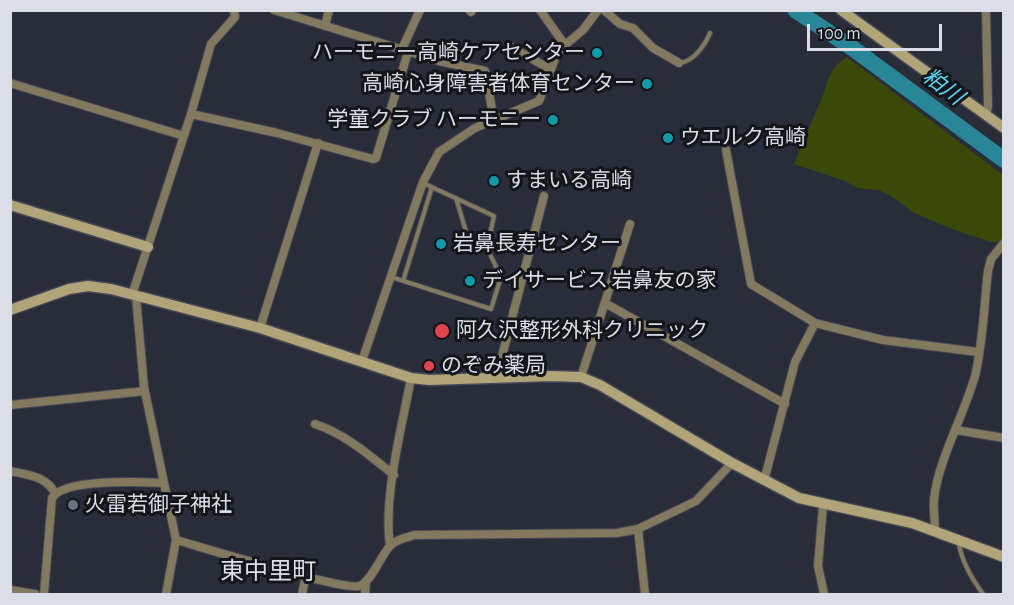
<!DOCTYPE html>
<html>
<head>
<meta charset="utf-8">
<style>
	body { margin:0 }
	#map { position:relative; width:1014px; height:605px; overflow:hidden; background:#292c39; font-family:"Alegreya Sans",sans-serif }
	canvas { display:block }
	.frame { position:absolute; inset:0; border:12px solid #dcdee7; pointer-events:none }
	.scale { position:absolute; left:807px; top:24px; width:135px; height:27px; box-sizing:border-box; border:3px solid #dcdee7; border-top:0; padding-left:8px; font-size:18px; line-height:21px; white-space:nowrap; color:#dcdee7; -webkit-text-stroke:4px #13151b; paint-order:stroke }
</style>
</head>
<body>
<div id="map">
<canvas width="1014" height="605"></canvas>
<div class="frame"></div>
<div class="scale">100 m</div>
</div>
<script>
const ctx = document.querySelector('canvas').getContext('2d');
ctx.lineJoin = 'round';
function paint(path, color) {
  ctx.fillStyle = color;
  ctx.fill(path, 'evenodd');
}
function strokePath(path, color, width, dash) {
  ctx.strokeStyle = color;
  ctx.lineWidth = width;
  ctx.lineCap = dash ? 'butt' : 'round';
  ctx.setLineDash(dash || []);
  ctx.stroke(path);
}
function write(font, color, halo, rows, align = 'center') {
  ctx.font = font + ' "Alegreya Sans","Noto Sans JP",sans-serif';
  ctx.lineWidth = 6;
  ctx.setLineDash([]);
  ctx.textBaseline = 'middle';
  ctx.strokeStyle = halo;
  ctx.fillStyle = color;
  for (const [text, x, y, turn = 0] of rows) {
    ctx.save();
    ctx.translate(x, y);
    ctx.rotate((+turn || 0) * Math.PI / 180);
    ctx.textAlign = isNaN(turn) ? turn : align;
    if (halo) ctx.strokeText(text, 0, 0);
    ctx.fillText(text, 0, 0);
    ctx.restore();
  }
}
const green = new Path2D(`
	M847,57l156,118v63l-4,4h-8l-39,-13 -38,-16 -20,-15 -15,-8 -22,-2 -12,-7 -51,-17 31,-74c3,-14 9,-25 22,-33z`);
const river = new Path2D(`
	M795,10l56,37 153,113`);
const lane = new Path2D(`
	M680,63c14,-2 25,-18 30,-30
	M456,198l14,47 17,3
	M391,277l100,32 10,-32 -14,-29 7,-32 -71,-33
	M403,281l29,-94
	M959,544c3,19 13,35 24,50`);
const street = new Path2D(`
	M274,10l165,51 46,10 9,49
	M469,10l2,2
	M540,10l25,35
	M604,10l16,14 13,4 20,20 26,15
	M986,10l2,96 -2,9
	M325,26l4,-16
	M511,47l39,22
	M402,49l18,-39
	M10,83l174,53
	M191,114l86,19 96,26 3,-1 32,-106
	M726,150l25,134 64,39 68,17 95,12
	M132,295l59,-181 20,-70 24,-27 -1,-7
	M136,296l8,91 32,153 -10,54
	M605,303l180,101
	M260,328l58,-185
	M362,361l61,-179 16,-30 36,-24 64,-27 17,-45 9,-11 18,-15 15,-20
	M581,377l49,-153
	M496,379l48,-183
	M10,405l135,-14
	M315,424c30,10 54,31 79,51
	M956,430l48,8
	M10,471c18,4 36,5 45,22
	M764,481l31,-119 20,-39
	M823,505l-5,61 6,28
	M638,529l7,65
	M935,531c0,-10 -2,-22 -1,-32 4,-38 30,-84 41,-123 8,-33 9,-70 13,-105l3,-12 13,-16
	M176,540c25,7 168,51 183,46 12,-3 22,-31 31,-40 6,-7 16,-8 24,-11l203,-2 21,-4 58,-28 36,-38
	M390,545c-7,-48 12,-118 21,-167
	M10,590l25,4
	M44,594l8,-96c13,-20 88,-16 112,-15
	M302,594l4,-18
	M365,594l1,-13`);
const secondary = new Path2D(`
	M841,10l163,118
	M10,205l138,42
	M10,310l59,-21 19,-3 23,3 149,39 151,50 18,2 121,-4 31,1 19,8 132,78 67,35 113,25 92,34`);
const markers = [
	[597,53,6,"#0f9aa8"],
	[647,84,6,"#0f9aa8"],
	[553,120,6,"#0f9aa8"],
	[668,138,6,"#0f9aa8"],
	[494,181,6,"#0f9aa8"],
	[441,244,6,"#0f9aa8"],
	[470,281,6,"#0f9aa8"],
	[442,331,8,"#e0444e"],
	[429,366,6,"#e0444e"],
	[73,505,6,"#6b7280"]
];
const poiNames = [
	["ハーモニー高崎ケアセンター",585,53,"right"],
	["高崎心身障害者体育センター",635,84,"right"],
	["学童クラブ ハーモニー",541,120,"right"],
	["ウエルク高崎",680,138],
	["すまいる高崎",506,181],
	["岩鼻長寿センター",453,244],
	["デイサービス 岩鼻友の家",482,281],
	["阿久沢整形外科クリニック",456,331],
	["のぞみ薬局",441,366],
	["火雷若御子神社",85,505]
];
const waterNames = [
	["粕川",943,87,37]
];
const quarterNames = [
	["東中里町",268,572]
];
paint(green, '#3a4908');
strokePath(river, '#288698', 16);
strokePath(lane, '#464855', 6);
strokePath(street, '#464855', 10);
strokePath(secondary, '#464855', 13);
strokePath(lane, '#82795f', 4);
strokePath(street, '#82795f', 8);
strokePath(secondary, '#b2a479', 10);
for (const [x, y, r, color] of markers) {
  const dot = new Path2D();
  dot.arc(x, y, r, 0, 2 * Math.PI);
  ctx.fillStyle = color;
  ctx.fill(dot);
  strokePath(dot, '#13151b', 2);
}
write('21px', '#dcdee7', '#13151b', poiNames, 'left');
write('italic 22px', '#58daf6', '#13151b', waterNames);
write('24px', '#dcdee7', '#13151b', quarterNames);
</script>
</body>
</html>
